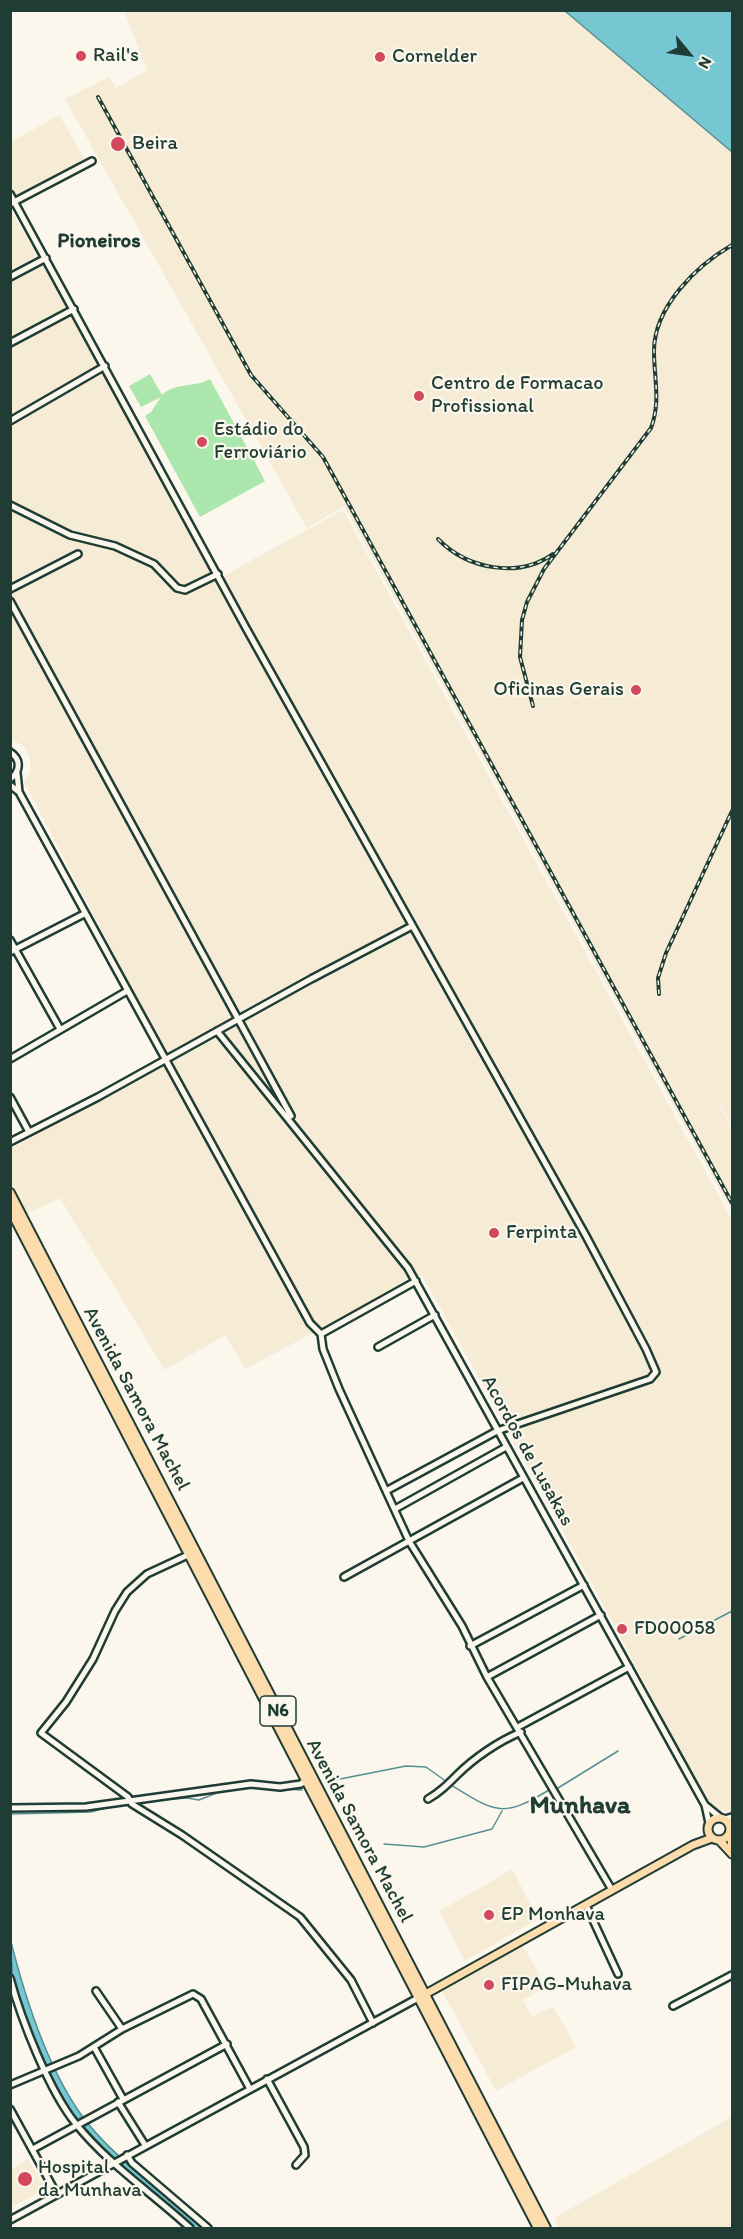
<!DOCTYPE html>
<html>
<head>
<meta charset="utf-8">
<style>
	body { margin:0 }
	#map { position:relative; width:743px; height:2239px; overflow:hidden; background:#fbf7ec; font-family:Itim,sans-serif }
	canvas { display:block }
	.frame { position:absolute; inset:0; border:12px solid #1f3d34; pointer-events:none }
	.north { position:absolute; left:659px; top:24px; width:60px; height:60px; -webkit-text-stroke:4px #fbf7ec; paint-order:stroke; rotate:119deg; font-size:16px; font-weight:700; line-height:24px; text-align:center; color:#1f3d34 }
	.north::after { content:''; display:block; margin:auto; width:21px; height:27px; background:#1f3d34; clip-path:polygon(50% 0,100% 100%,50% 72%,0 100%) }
</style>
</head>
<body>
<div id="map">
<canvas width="743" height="2239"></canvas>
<div class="frame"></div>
<div class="north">N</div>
</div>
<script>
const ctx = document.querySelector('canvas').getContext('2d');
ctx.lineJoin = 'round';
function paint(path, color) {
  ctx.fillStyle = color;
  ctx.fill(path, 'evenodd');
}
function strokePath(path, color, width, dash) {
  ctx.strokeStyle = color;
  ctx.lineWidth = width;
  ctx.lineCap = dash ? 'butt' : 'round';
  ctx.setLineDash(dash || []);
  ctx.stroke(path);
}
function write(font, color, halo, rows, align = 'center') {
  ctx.font = font + ' Itim,sans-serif';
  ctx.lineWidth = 4.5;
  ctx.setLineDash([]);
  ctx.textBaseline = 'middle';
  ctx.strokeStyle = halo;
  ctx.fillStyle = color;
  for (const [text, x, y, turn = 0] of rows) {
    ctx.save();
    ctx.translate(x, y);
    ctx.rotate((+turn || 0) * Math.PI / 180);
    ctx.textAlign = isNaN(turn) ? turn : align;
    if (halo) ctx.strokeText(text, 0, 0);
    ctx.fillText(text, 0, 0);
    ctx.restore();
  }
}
const built = new Path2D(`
	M124,11h441l167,141v975l-25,-46 25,49v82l-388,-706 -37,22 -242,-429 44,-22 7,11 31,-18z
	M59,115l27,46 -75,39v-58z
	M10,209l78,134 82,155 53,78 120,-66 389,710v594l-21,-8 -7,-10 -99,-188 -183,-333 -177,94 -20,-34 -60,35 -105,-172 -34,16 -15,-30v-35l156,-93 -143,-274 6,-10v-14l-5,-11 -14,-8z
	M512,1869l26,50 -73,42 -25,-50z
	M523,1946l23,41 -23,13 9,17 21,-11 23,41 -80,44 -54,-100z
	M732,2117v111h-173l-5,-10z
	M28,2159l18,30 -35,18v-38z`);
const green = new Path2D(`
	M150,374l12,21c14,-13 32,-7 48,-16l55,102 -65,36 -55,-101 6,-4 10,-15 -20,10 -12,-21z`);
const water = new Path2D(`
	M565,11h167v141z
	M10,1938c14,56 37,128 70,175 30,43 85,80 124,115h-10l-74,-62 -47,-50 -28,-50 -32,-84z`);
const stream = new Path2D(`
	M679,1639l53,-28
	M330,1781l76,-15 20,1 21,15
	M451,1785c45,28 52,33 98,5
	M249,1787l53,3
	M558,1788l60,-37
	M148,1801l39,-3 12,2 25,-10
	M10,1814l81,-2 22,-6
	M384,1844l40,3 68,-18 10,-18`);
const minor = new Path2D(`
	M10,194l236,434 340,608 60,113 10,23 -6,7 -153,52 -111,60
	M10,204l82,-43
	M10,277l36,-19
	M10,343l64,-34
	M10,421l95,-55
	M10,505l60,30 45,11 39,18 23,24 8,2 33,-16
	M10,589l68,-35
	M10,601l281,515
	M10,752c11,7 11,19 0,27
	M17,773l2,19
	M10,785l9,7 291,531 11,11 2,15 16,40 70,152 53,85 25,51 125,213
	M10,940l50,89
	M10,952l74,-38
	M217,1031l191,237 297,537 4,18
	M10,1059l117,-68
	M10,1097l19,35
	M10,1142l88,-45 213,-118 101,-53
	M321,1334l95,-53
	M378,1347l57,-32
	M395,1509l111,-62
	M190,1554l-43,20 -20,18 -12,19 -22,48 -27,43 -25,31 87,64 4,7 50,31 118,82 51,63 22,43
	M344,1577l179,-99
	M470,1646l114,-61
	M487,1677l114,-62
	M518,1727l111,-60
	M428,1799c12,-7 19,-14 29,-24 17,-17 42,-34 64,-43
	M705,1805l16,13
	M10,1808l76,-1 165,-23 29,3 21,-3 6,-5
	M725,1819l7,-2
	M730,1827l2,-1
	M586,1905l32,69
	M10,1978c11,41 39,113 66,146 32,40 76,69 114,104
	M96,1991l26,38
	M673,2006l59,-31
	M94,2047l29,52
	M267,2079l37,68 1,8 -9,10
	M10,2085l69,-29 43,-27 71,-35 8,5 49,90
	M118,2102l27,43
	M10,2109l46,84
	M33,2149l194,-105
	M127,2155l5,8 76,65
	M10,2220l408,-222`);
const major = new Path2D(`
	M708 1829a11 11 0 1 1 22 0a11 11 0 1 1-22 0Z
	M730,1833l2,14
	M719,1840l13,14
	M422,1996l271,-151 19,-7`);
const highway = new Path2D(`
	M10,1193l536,1035
	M10,1209l528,1019`);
const rail = new Path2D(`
	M98,97l153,278 72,82 409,746
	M438,539c29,30 80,40 115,15
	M533,706l-13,-49 2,-37 5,-18 17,-33 107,-141c10,-27 3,-49 3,-77 0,-44 42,-85 78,-106
	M659,994l-1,-16 8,-25 66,-142`);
const markers = [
	[81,56,6,"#d1495b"],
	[380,57,6,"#d1495b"],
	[118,144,8,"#d1495b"],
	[419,396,6,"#d1495b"],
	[202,442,6,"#d1495b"],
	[636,690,6,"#d1495b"],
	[494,1233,6,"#d1495b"],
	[622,1629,6,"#d1495b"],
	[489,1915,6,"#d1495b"],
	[489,1985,6,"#d1495b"],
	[25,2179,8,"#d1495b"]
];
const shields = [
	[278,1711,36]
];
const shieldNames = [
	["N6",278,1711]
];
const poiNames = [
	["Rail's",93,56],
	["Cornelder",392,57],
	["Beira",132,144],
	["Centro de Formacao",431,384],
	["Profissional",431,407],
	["Estádio do",214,430],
	["Ferroviário",214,453],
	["Oficinas Gerais",624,690,"right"],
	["Ferpinta",506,1233],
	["FD00058",634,1629],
	["EP Monhava",501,1915],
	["FIPAG-Muhava",501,1985],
	["Hospital",38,2168],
	["da Munhava",38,2191]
];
const streetNames = [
	["Avenida Samora Machel",136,1399,62],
	["Acordos de Lusakas",527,1451,61],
	["Avenida Samora Machel",359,1831,62]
];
const neighbourhoodNames = [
	["Pioneiros",99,242]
];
const districtNames = [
	["Munhava",580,1806]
];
paint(built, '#f6ebd5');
paint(green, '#abe7ad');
paint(water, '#77c7d3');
strokePath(water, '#549093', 1.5);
strokePath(stream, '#549093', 1.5);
strokePath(minor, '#1f3d34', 10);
strokePath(major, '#1f3d34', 11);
strokePath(highway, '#1f3d34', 12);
strokePath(minor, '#fbf7ec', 5);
strokePath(major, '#fcdcac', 7);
strokePath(highway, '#fcdcac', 8);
strokePath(rail, '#1f3d34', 4);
strokePath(rail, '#fbf7ec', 1.5, [4.5]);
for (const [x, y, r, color] of markers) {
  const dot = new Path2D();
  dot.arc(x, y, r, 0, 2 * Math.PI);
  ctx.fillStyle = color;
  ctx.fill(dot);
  strokePath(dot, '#fbf7ec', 2);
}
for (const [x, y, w] of shields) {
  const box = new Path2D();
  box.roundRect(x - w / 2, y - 15, w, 30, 4.5);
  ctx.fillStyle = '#fbf7ec';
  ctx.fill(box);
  strokePath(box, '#1f3d34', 1.5);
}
write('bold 18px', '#1f3d34', null, shieldNames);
write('20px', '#1f3d34', '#fbf7ec', poiNames, 'left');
write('20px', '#1f3d34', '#fbf7ec', streetNames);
write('bold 21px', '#1f3d34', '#fbf7ec', neighbourhoodNames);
write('bold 26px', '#1f3d34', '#fbf7ec', districtNames);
</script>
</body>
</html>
